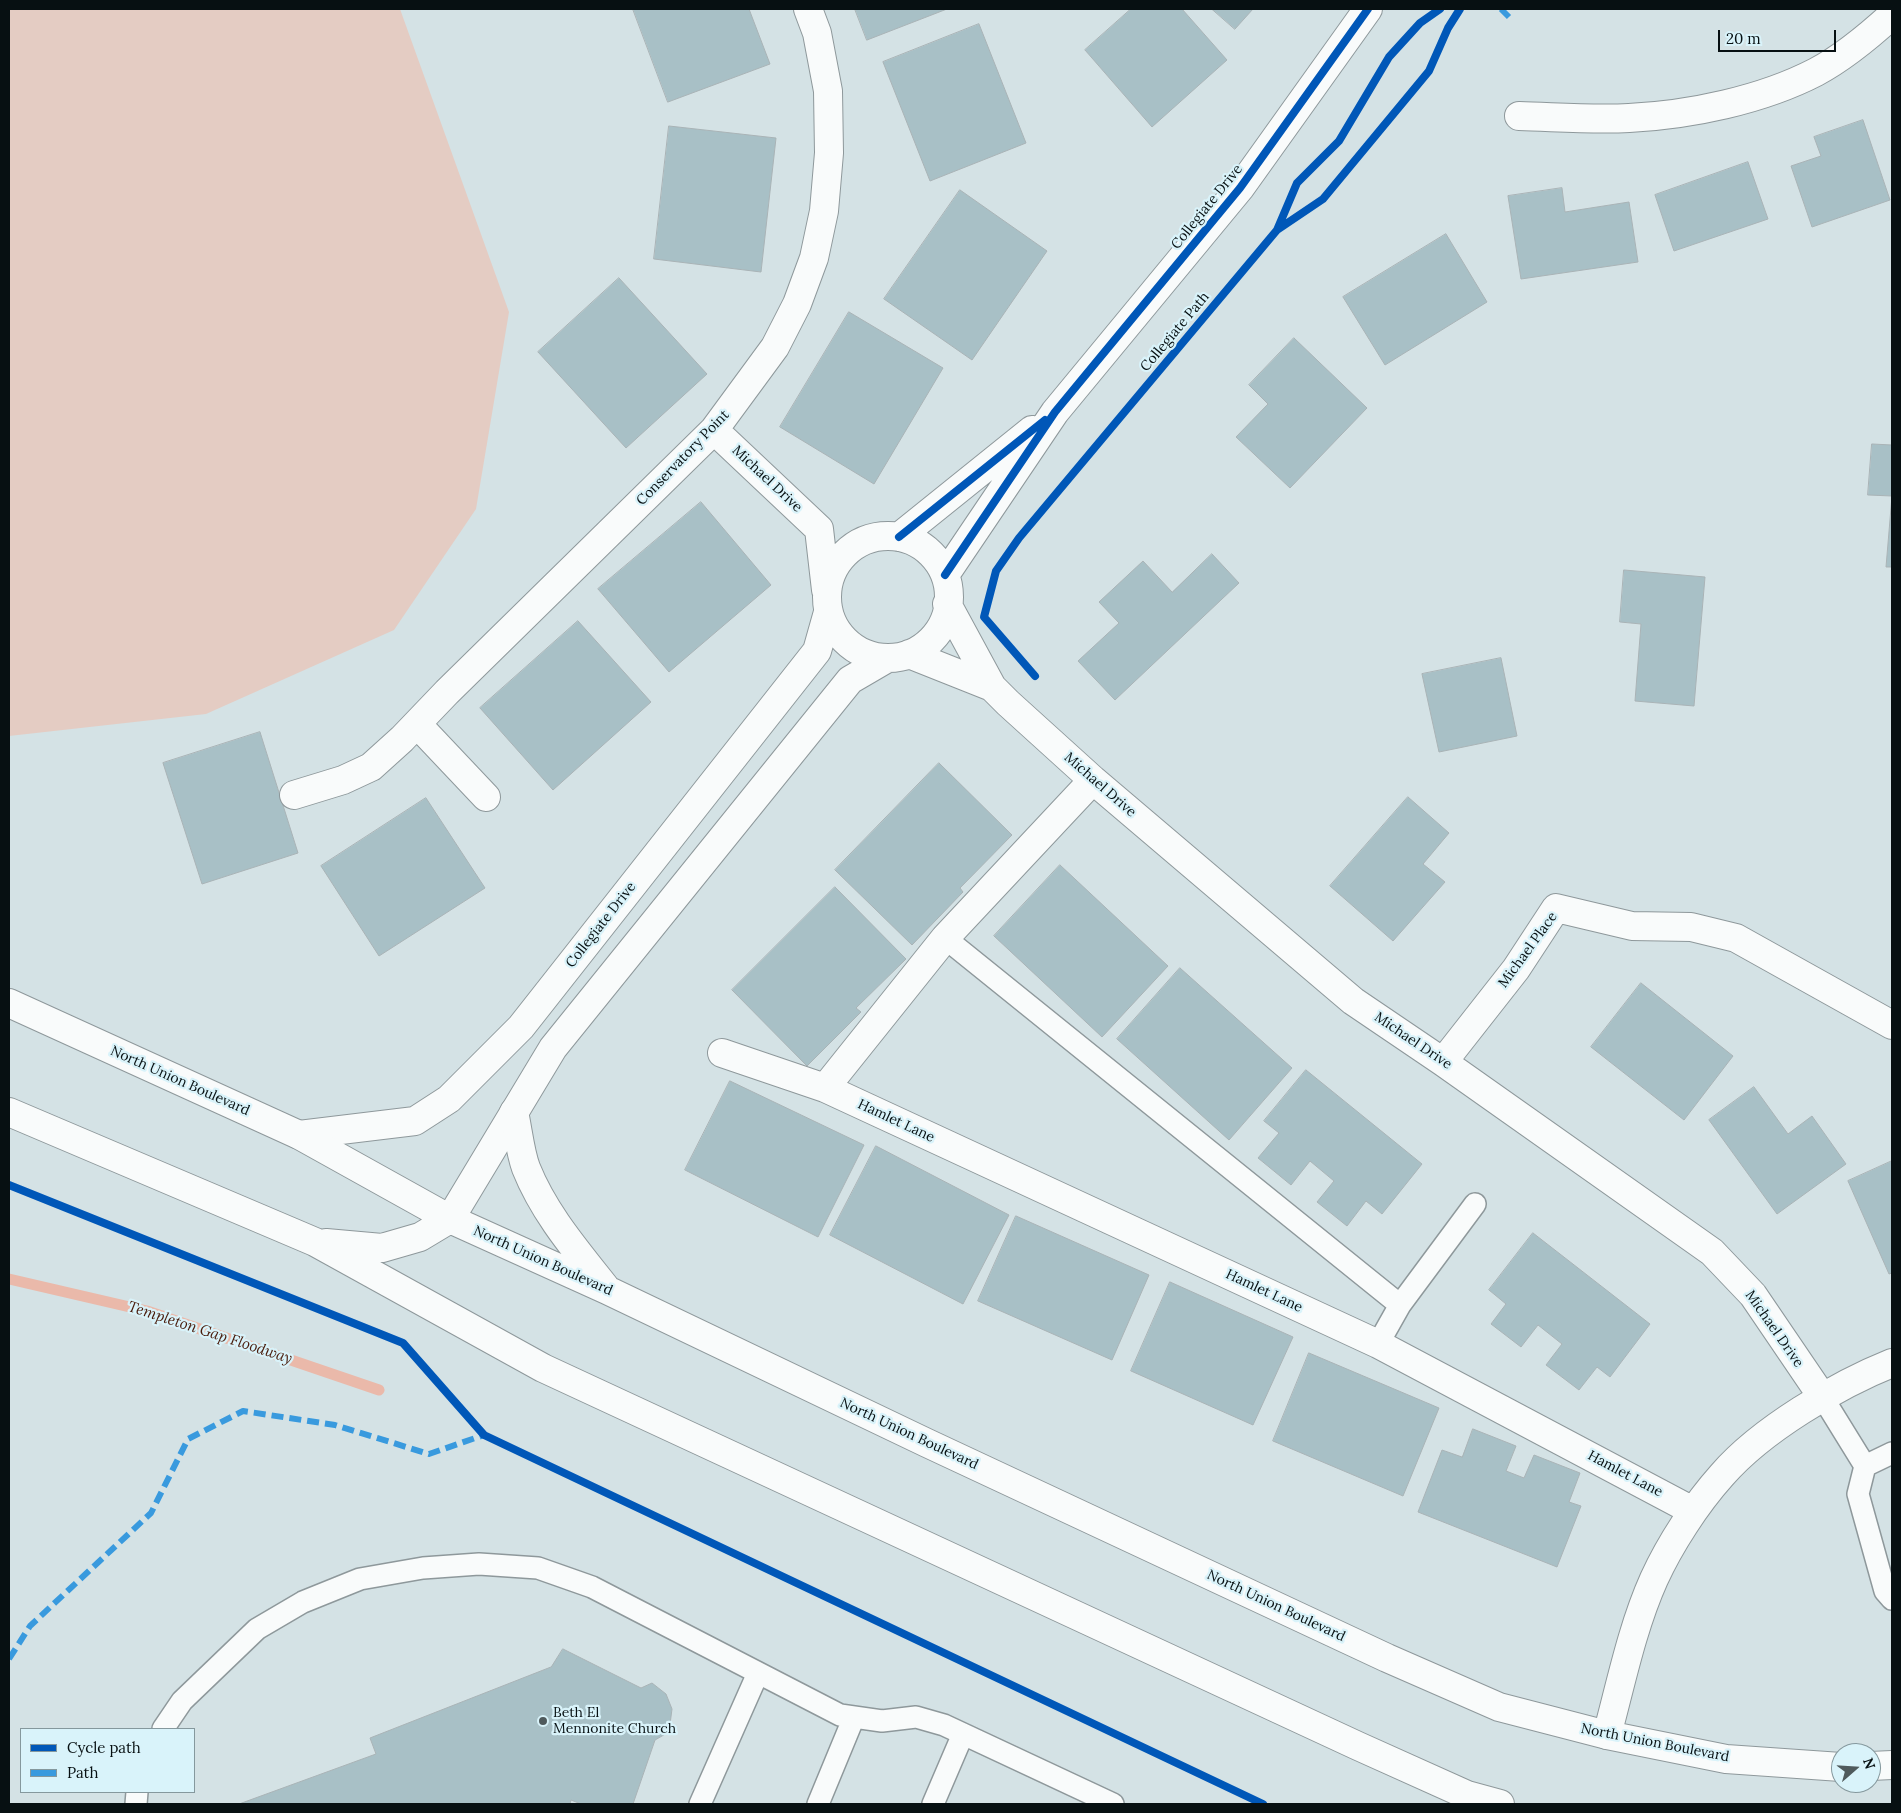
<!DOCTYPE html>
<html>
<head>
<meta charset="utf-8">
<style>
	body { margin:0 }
	#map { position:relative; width:1901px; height:1813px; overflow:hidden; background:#d4e2e5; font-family:Lora,serif }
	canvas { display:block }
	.frame { position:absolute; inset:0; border:10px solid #071012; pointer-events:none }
	.legend { position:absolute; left:20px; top:1728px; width:175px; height:65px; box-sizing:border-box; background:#d9f3fa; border:1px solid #85989d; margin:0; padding:6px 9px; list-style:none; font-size:15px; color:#071012 }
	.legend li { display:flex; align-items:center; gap:10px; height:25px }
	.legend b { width:25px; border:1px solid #85989d }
	.north { position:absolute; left:1831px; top:1743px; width:50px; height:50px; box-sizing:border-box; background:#d9f3fa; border:1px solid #85989d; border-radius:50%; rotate:71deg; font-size:14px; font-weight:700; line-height:20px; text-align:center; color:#071012 }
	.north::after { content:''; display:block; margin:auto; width:18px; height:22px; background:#4f5a5c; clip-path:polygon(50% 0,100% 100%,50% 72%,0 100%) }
	.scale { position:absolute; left:1718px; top:30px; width:118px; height:22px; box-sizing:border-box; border:2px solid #071012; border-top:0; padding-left:6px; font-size:15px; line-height:18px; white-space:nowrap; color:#071012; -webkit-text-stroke:4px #d9f3fa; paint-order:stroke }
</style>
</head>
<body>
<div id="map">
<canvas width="1901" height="1813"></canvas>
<div class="frame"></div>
<ul class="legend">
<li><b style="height:6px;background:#0057b8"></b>Cycle path</li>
<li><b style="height:6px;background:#399ade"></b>Path</li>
</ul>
<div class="north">N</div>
<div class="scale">20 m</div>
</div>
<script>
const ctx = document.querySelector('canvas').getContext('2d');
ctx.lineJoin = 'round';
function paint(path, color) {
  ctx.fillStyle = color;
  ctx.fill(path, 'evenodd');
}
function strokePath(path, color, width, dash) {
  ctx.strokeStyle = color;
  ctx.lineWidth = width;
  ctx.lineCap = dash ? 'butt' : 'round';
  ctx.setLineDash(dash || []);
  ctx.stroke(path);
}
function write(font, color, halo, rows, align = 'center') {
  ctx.font = font + ' Lora,serif';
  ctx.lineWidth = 4.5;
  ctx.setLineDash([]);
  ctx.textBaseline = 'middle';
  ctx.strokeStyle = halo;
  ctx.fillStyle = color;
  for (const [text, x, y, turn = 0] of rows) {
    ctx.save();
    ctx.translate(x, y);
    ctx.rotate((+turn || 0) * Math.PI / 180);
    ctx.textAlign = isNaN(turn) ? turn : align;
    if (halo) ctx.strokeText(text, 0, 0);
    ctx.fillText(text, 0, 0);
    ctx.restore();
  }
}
const green = new Path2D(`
	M9,9h391l109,303 -33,197 -82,121 -188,84 -197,22z`);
const stream = new Path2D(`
	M9,1279l138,32 232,79`);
const building = new Path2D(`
	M633,9h116l21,55 -102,38z
	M855,9h92l-80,31z
	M1131,9h51l45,51 -75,67 -67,-77z
	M1212,9h41l-18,20z
	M979,24l47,119 -96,38 -47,-119z
	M1863,120l27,80 -78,27 -21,-61 30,-10 -7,-19z
	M669,126l107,12 -15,134 -107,-13z
	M1748,162l20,57 -94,32 -19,-56z
	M1562,188l3,24 64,-10 9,60 -117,17 -13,-83z
	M960,190l87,61 -75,109 -88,-61z
	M1446,234l41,68 -102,63 -42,-68z
	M619,278l88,96 -81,74 -88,-96z
	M849,312l94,56 -69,116 -94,-57z
	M1294,338l73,70 -77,80 -54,-51 32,-33 -19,-19z
	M1872,444l20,1v122h-6l6,-71 -24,-1z
	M701,502l70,83 -102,87 -71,-83z
	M1212,554l27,29 -124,117 -37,-39 41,-38 -20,-21 44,-41 29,31z
	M1624,570l81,7 -11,129 -59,-5 6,-77 -21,-2z
	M578,621l73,81 -98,88 -73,-82z
	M1501,658l16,78 -78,16 -17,-78z
	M260,732l38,121 -96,31 -39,-121z
	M939,763l73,72 -52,53 3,4 -51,53 -77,-75z
	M1408,797l41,36 -26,31 22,18 -52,59 -63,-55z
	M426,798l59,90 -106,68 -58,-90z
	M1060,865l108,101 -66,71 -108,-101z
	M835,887l71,72 -50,49 5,4 -54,54 -75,-76z
	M1180,968l112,100 -63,72 -112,-101z
	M1641,983l92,73 -49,64 -93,-73z
	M1306,1070l116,94 -40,50 -16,-13 -19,25 -30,-24 17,-21 -24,-20 -19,24 -33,-27 21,-25 -15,-12z
	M730,1081l134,64 -46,92 -133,-67z
	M1754,1087l34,47 24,-18 34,48 -69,50 -68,-94z
	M876,1146l133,69 -46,89 -133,-69z
	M1892,1161v112l-3,1 -41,-93z
	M1016,1216l133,59 -37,85 -134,-59z
	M1533,1233l117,91 -40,53 -13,-10 -18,23 -33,-25 16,-21 -24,-19 -17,22 -30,-23 15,-20 -17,-14z
	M1170,1282l123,55 -40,88 -122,-54z
	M1309,1353l130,55 -36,88 -130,-55z
	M1473,1429l43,17 -10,25 18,7 10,-23 46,18 -11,29 12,4 -24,61 -139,-55 24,-62 20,7z
	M563,1649l78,39 11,-5 14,11 6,15 -3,23 -14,8 -22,64h-52l-10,-4 -1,4h-331l137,-50 -6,-16 181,-71z`);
const path = new Path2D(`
	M1278,229l45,-30 106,-128 19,-43 12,-19
	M988,603l8,-32 23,-33 258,-308 20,-47 42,-42 50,-84 31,-34 20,-14
	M1015,653l20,23`);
const service = new Path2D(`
	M945,938l455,367 75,-101
	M1378,1344l22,-39
	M1823,1398l42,68 -7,28 27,97 7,8
	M1865,1466l27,-13
	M163,1729l19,-28 75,-72 46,-27 57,-23 63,-11 56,-4 59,4 54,19 248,128 42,6 34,-4 28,8 169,79
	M136,1804l1,-12
	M700,1804l58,-131
	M818,1804l36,-87
	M933,1804l30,-70`);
const minor = new Path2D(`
	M1519,116c37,1 74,4 110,2 61,-3 133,-18 187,-46 28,-15 53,-36 76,-57
	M714,430l105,99 7,61
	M827 597a61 61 0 1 1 122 0a61 61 0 1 1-122 0Z
	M899,537l133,-107
	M945,575l110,-163 185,-224 128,-179
	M947,604l45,83 16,16 85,77 260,221 90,61 269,190 41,43 70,103
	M909,654l83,33
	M417,724l69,73
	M294,795l49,-15 28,-13 31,-28 45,-47 267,-262 61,-83 22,-43 17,-46 10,-47 5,-58 -1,-62 -11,-58 -9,-24
	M722,1053l103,35 553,256 315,167
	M1443,1062l73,-93 40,-61 76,18 59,1 45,11 156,87
	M825,1088l120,-150 148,-158
	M299,1135l116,-14 34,-22 72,-72 296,-376 11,-39
	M450,1219l103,-171 297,-368 36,-21
	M1607,1735c14,-52 25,-107 47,-156 16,-35 42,-75 68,-104 39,-45 115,-90 170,-112`);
const primary = new Path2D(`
	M9,1003l290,132 151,84 157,71 320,153 460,215 112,49 108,28 119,24 115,8
	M9,1112l306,130 228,126 815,378 109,49 33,9
	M514,1112c4,18 6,40 12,56 18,45 49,81 79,119
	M326,1243l56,5 38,-11 30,-18
	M1871,1766l21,-1`);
const quiet = new Path2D(`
	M1501,9l8,8
	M9,1659l21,-33 121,-113 37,-74 55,-28 92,14 94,29 55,-19`);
const cycleway = new Path2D(`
	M1277,230l46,-31 106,-128 19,-43 12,-19
	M899,537l146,-117
	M945,575l110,-163 185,-224 128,-179
	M1035,676l-51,-59 12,-46 23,-33 258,-308 20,-47 42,-42 50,-84 31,-34 20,-14
	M9,1185l394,158 81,92 779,369`);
const markers = [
	[543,1721,5,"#4f5a5c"]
];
const streetNames = [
	["Collegiate Drive",1207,207,-51],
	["Collegiate Path",1175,332,-50],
	["Conservatory Point",683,458,-46],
	["Michael Drive",767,479,43],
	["Michael Drive",1100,785,41],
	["Collegiate Drive",601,925,-52],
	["Michael Place",1528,950,-54],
	["Michael Drive",1413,1041,34],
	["North Union Boulevard",180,1081,24],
	["Hamlet Lane",896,1121,25],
	["North Union Boulevard",543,1261,24],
	["Hamlet Lane",1264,1291,25],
	["Michael Drive",1774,1329,55],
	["North Union Boulevard",909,1434,25],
	["Hamlet Lane",1625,1474,28],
	["North Union Boulevard",1276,1606,25],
	["North Union Boulevard",1655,1743,11]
];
const poiNames = [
	["Beth El",553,1713],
	["Mennonite Church",553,1729]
];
const waterNames = [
	["Templeton Gap Floodway",210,1333,18]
];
paint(green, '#e4ccc3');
strokePath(stream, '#eab9aa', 11);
paint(building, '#a8c0c6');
strokePath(building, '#a9b3b6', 1);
strokePath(service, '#8e989b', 24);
strokePath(minor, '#8e989b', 30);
strokePath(primary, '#8e989b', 30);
strokePath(path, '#cccfd1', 3, [2.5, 4]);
strokePath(service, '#f9fbfb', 21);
strokePath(minor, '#f9fbfb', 28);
strokePath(primary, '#f9fbfb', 28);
strokePath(quiet, '#399ade', 6, [12, 6]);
strokePath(cycleway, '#0057b8', 8);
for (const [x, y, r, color] of markers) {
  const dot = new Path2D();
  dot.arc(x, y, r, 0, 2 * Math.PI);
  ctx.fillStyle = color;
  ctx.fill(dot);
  strokePath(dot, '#d9f3fa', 2);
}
write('14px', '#071012', '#d9f3fa', streetNames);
write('14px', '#071012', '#d9f3fa', poiNames, 'left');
write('italic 15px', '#481a0a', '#d9f3fa', waterNames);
</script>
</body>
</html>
